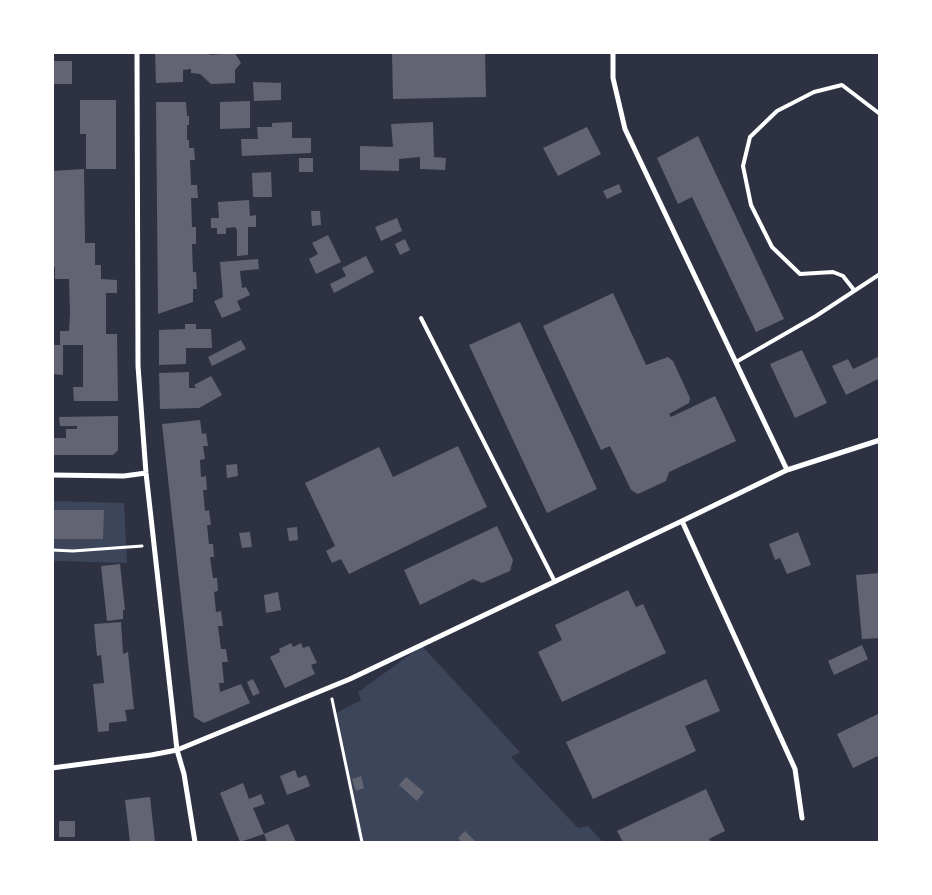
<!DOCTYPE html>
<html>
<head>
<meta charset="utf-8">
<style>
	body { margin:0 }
	#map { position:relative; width:932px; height:895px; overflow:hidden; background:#2d3142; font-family:"Space Grotesk",sans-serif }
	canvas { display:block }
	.frame { position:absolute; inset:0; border:54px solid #fff; pointer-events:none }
</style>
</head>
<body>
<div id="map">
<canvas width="932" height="895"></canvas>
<div class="frame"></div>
</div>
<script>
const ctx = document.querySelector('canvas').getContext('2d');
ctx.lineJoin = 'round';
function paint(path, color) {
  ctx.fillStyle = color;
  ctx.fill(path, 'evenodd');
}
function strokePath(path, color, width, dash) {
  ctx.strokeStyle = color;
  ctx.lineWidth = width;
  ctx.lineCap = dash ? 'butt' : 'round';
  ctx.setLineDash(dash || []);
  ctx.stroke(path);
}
const green = new Path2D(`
	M53,501l71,2 3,60 -74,-2z
	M422,646l98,106 -9,5 67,71 10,-2 15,16h-244l-25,-128 27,-14 -3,-8z`);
const building = new Path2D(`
	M155,52h55v3l25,-2 6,10 -6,7v13l-24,1 -11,-10 -9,-1v-4l-8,1v12l-27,1z
	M392,52h93l1,45 -93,2z
	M52,61h20v23h-20z
	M253,82l28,1v17l-27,1z
	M80,100h36v69h-30v-35h-6z
	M250,101v27l-30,1v-27z
	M156,102h30l1,14h2v9h-2v15h2v8h5l1,12h-5l1,25h6l1,13h-7l1,29h4v17h-4l1,28h3l1,17h-4v13l-35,12z
	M292,122v16h19v15l-69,3 -1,-17h17l-1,-12h15v-4z
	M433,122l1,35 12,1 -1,12 -25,-1v-12l-21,2v12l-39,-1v-24l33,1 -2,-23z
	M587,127l14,27 -43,22 -15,-28z
	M698,136l86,183 -28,13 -64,-135 -14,7 -21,-46z
	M299,158h14v14h-14z
	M84,169l1,74h10v22h6v14l16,1v13h-11v41h11l1,67h-44l-1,-14h10v-42h-20v30l-11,-1v-29h8v-14h9l1,-18 -1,-34h-14v-12h-3v-96z
	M271,172l1,25h-19l-1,-24z
	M619,184l3,8 -15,7 -4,-8z
	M249,200l1,16 6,-1v12h-8v28l-11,1v-26l-2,-3 -9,1v6h-9v-6h-6v-10h8l-1,-16z
	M311,211h9l1,14 -9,1z
	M397,218l5,13 -21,10 -6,-14z
	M328,235l13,27 -25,12 -7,-15 9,-5 -6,-11z
	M405,239l5,11 -10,5 -5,-11z
	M366,256l8,16 -40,21 -4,-9 16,-8 -4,-8z
	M258,259l1,10 -19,2 2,17 4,-1 4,8 -13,6 4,9 -19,8 -8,-17 9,-4 -3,-35z
	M613,293l33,72 22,-8 5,4 17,37 -1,5 -20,11 2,3 44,-21 21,45 -67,31 -3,9 -28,13 -7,-4 -21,-44 -9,4 -58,-124z
	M520,322l77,167 -50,24 -78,-168z
	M185,324h11v5h15l1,19h-26v16l-27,1v-35l26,-1z
	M241,340l5,9 -34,17 -4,-9z
	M802,350l25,53 -32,15 -25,-54z
	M880,356v22l-34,17 -14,-29 16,-7 5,10z
	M189,372v16h7l-2,-3 17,-9 11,19 -23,13 -39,1 -1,-36z
	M118,416v34l-5,5h-61v-17h14v-9h11v-3h-17l-1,-9z
	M200,420l2,14 4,-1 2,13h-5l2,13 -5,1 1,17 5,-1 1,14h-4l2,21 4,-1 2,15h-4l2,19h4l1,13h-4l3,21h4l1,13 -4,1 2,20 5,-1 2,15h-5l3,23h5l2,13h-6l2,21h-5l1,9 21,-8 9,19 -46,20 -10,-6 -32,-293z
	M458,446l29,61 -138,67 -8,-15 -9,4 -6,-12 9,-5 -30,-63 74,-36 14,30z
	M237,464l1,12 -11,2 -1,-13z
	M52,510h52l-1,29h-51z
	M497,526l16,34 -3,11 -28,12 -9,-4 -53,26 -16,-35z
	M297,527l1,13 -9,1 -2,-13z
	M250,532l2,15 -10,1 -3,-15z
	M798,532l13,33 -24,9 -7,-16 -5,2 -6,-16z
	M120,564l5,46h-2v9l-16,2 -6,-55z
	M880,573v65l-18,1 -6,-64z
	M628,590l8,17 7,-3 23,49 -104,49 -24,-50 24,-12 -7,-15z
	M278,592l3,18 -15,3 -2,-18z
	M121,622l2,32 5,-2 6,57 -9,1 2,11 -18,2v8l-11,1 -5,-48 11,-1 -3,-28 -4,1 -3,-32z
	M291,643l2,4 8,-4 2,5 6,-2 8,17 -6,2 4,9 -30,14 -15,-31 10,-5 -1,-3z
	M862,645l6,14 -34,16 -6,-14z
	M253,679l7,14 -7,3 -6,-14z
	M706,679l14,32 -35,15 11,25 -103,48 -27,-57z
	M880,713v42l-27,13 -16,-34z
	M295,770l3,8 8,-3 4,11 -23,9 -7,-19z
	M361,776l3,12 -8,3 -4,-12z
	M406,777l18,15 -7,9 -18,-16z
	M243,783l6,16 12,-5 4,10 -12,4 11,26 24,-10 8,18h-29l-3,-8 -24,8 -20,-49z
	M706,789l19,42 -16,8 2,3h-88l-6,-11z
	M150,797l5,45h-25l-5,-42z
	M59,821h16v16h-16z
	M465,831l11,11h-14l-4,-4z`);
const path = new Path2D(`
	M52,550l21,1 69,-5
	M332,699l30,143`);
const service = new Path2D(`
	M854,290l-11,-14 -10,-4 -33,2 -28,-27 -21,-42 -8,-39 7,-29 27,-26 37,-19 28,-7 38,29
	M421,318l134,264
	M736,362l80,-46 64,-42`);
const minor = new Path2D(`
	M137,52l1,314 8,107 31,277 7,24 11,68
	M613,52v26l12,51 162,341
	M52,475l72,1 22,-3
	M52,768l99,-13 26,-5 173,-71 332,-158
	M802,818l-7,-49 -113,-248 105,-51 93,-30`);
paint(green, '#3c4559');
paint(building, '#626471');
strokePath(path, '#fff', 3);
strokePath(service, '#fff', 4);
strokePath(minor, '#fff', 5);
</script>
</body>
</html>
